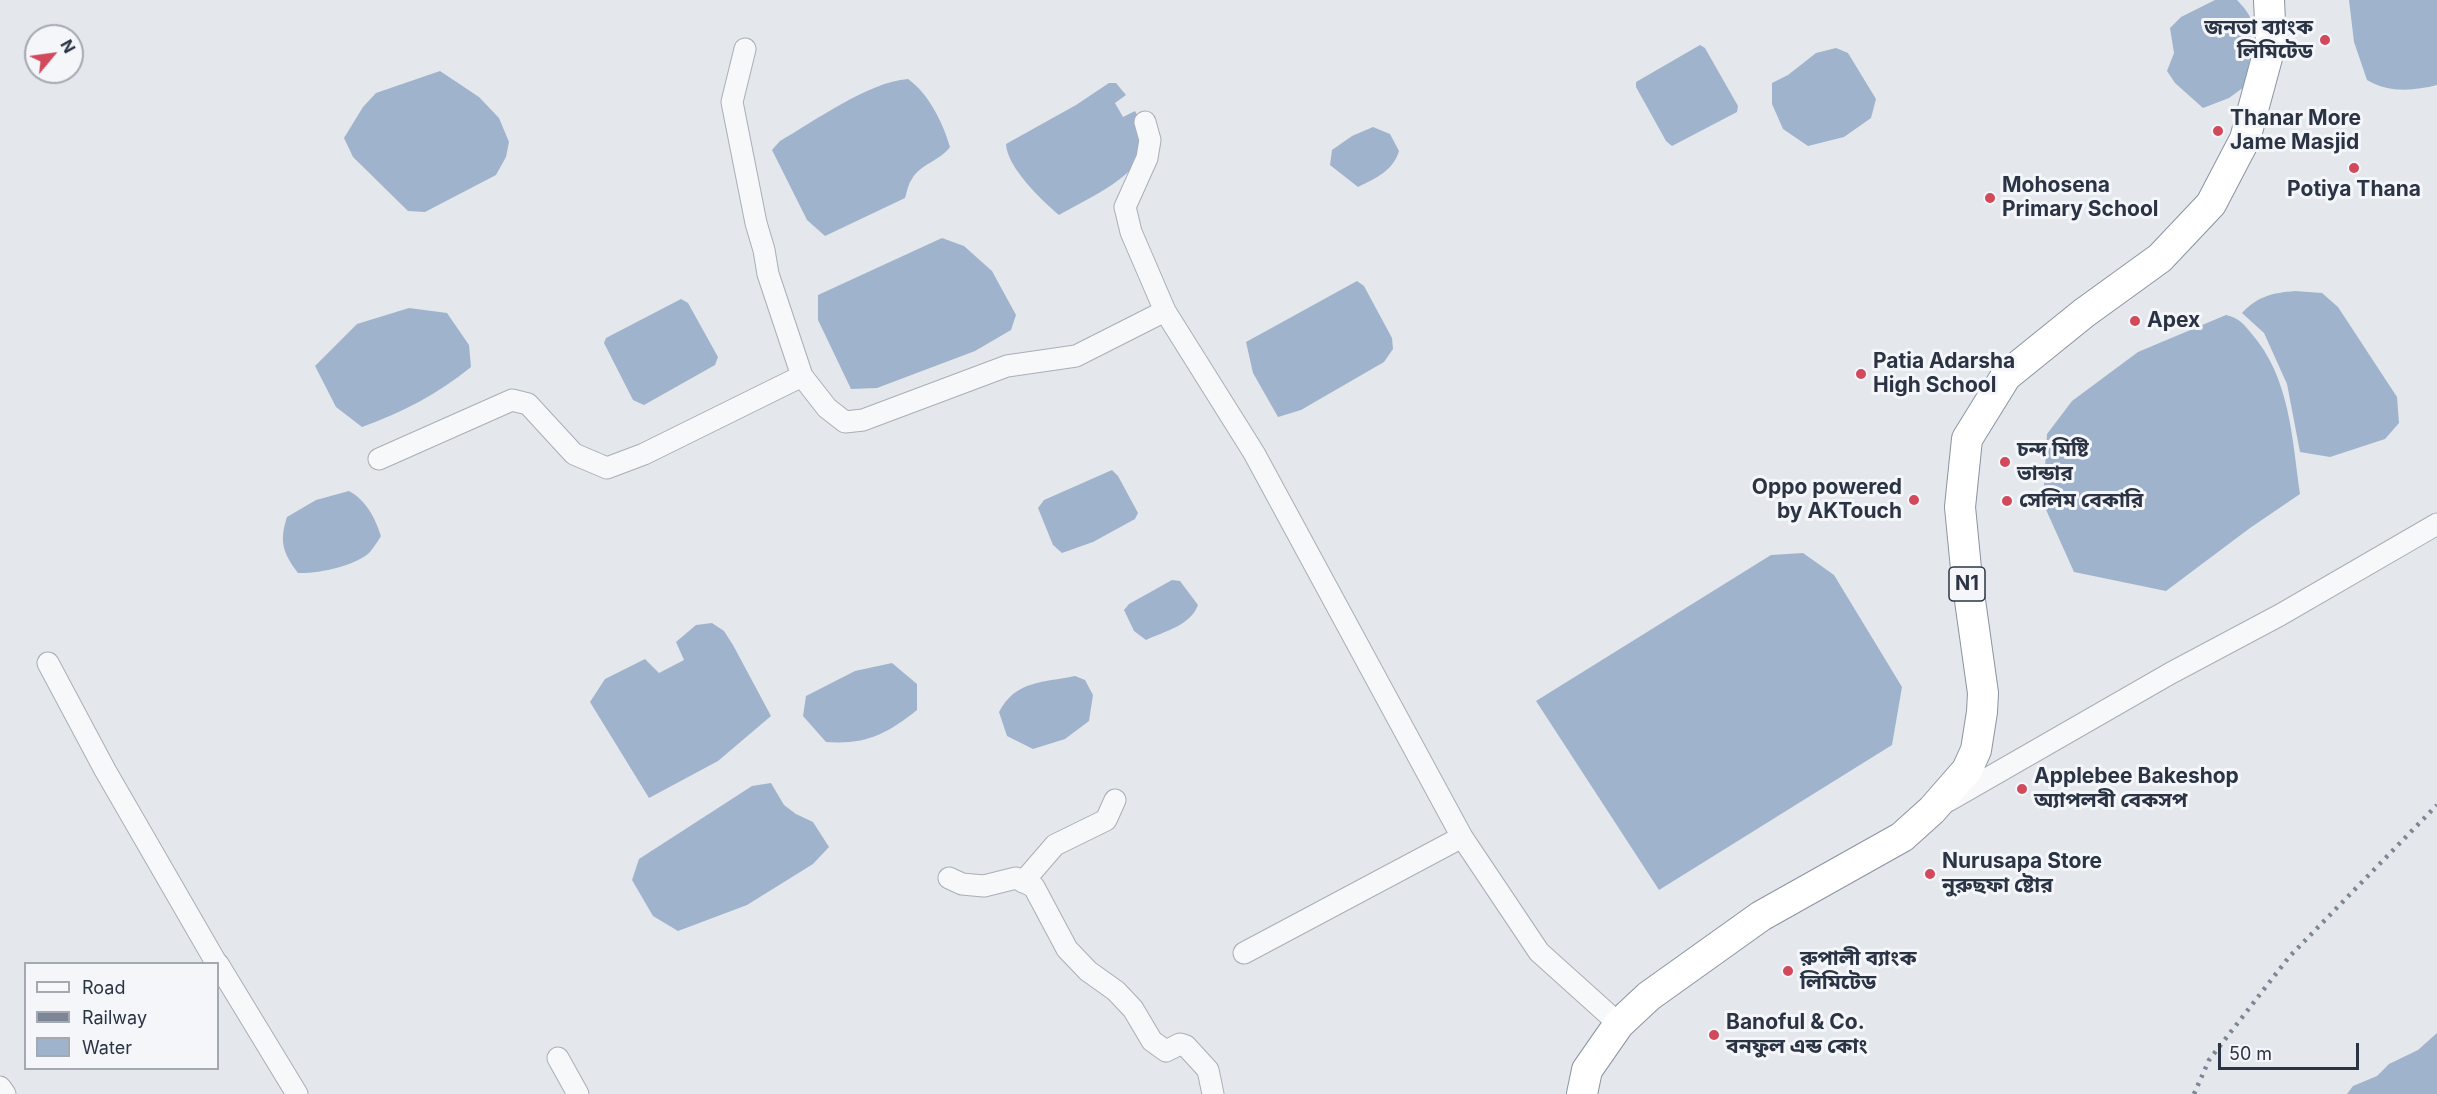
<!DOCTYPE html>
<html>
<head>
<meta charset="utf-8">
<style>
	body { margin:0 }
	#map { position:relative; width:2437px; height:1094px; overflow:hidden; background:#e4e7ec; font-family:Inter,sans-serif }
	canvas { display:block }
	.legend { position:absolute; left:24px; top:962px; width:195px; height:108px; box-sizing:border-box; background:#f4f6f9; border:2px solid #a4a8b1; margin:0; padding:8px 10px; list-style:none; font-size:18px; color:#2b3445 }
	.legend li { display:flex; align-items:center; gap:12px; height:30px }
	.legend b { width:30px; border:2px solid #a4a8b1 }
	.north { position:absolute; left:24px; top:24px; width:60px; height:60px; box-sizing:border-box; background:#f4f6f9; border:2px solid #a4a8b1; border-radius:50%; rotate:61deg; font-size:16px; font-weight:700; line-height:24px; text-align:center; color:#2b3445 }
	.north::after { content:''; display:block; margin:auto; width:21px; height:27px; background:#d1495b; clip-path:polygon(50% 0,100% 100%,50% 72%,0 100%) }
	.scale { position:absolute; left:2218px; top:1043px; width:141px; height:27px; box-sizing:border-box; border:3px solid #2b3445; border-top:0; padding-left:8px; font-size:18px; line-height:21px; white-space:nowrap; color:#2b3445; -webkit-text-stroke:4px #f4f6f9; paint-order:stroke }
</style>
</head>
<body>
<div id="map">
<canvas width="2437" height="1094"></canvas>
<ul class="legend">
<li><b style="height:8px;background:#f7f8fa"></b>Road</li>
<li><b style="height:8px;background:#7d8696"></b>Railway</li>
<li><b style="height:16px;background:#9fb4cc"></b>Water</li>
</ul>
<div class="north">N</div>
<div class="scale">50 m</div>
</div>
<script>
const ctx = document.querySelector('canvas').getContext('2d');
ctx.lineJoin = 'round';
function paint(path, color) {
  ctx.fillStyle = color;
  ctx.fill(path, 'evenodd');
}
function strokePath(path, color, width, dash) {
  ctx.strokeStyle = color;
  ctx.lineWidth = width;
  ctx.lineCap = dash ? 'butt' : 'round';
  ctx.setLineDash(dash || []);
  ctx.stroke(path);
}
function write(font, color, halo, rows, align = 'center') {
  ctx.font = font + ' Inter,"Noto Sans Bengali",sans-serif';
  ctx.lineWidth = 6;
  ctx.setLineDash([]);
  ctx.textBaseline = 'middle';
  ctx.strokeStyle = halo;
  ctx.fillStyle = color;
  for (const [text, x, y, turn = 0] of rows) {
    ctx.save();
    ctx.translate(x, y);
    ctx.rotate((+turn || 0) * Math.PI / 180);
    ctx.textAlign = isNaN(turn) ? turn : align;
    if (halo) ctx.strokeText(text, 0, 0);
    ctx.fillText(text, 0, 0);
    ctx.restore();
  }
}
const water = new Path2D(`
	M2215,0h22c6,6 14,16 16,24 3,18 -6,46 -9,63l-15,11 -26,10 -28,-25 -8,-12 7,-18 -4,-25 11,-11z
	M2349,0h88v85c-24,6 -48,8 -70,-5l-13,-38z
	M1700,45l5,3 33,58 -1,6 -65,34 -6,-5 -30,-54v-5z
	M1836,48l12,5 28,46 -5,19 -27,19 -36,9 -25,-17 -11,-25v-21l16,-8 28,-22z
	M440,71l39,26 20,21 10,24 -3,15 -10,18 -71,37 -17,-1 -55,-54 -9,-19 19,-31 13,-14z
	M908,79c21,15 35,44 42,68 -10,14 -30,17 -38,32 -4,5 -5,13 -7,19l-80,38 -18,-16 -35,-70 8,-9c35,-20 88,-59 128,-62z
	M1109,83h7l10,12 -11,8 8,14 12,-6c6,12 13,26 8,40 -9,28 -60,50 -84,64 -18,-15 -52,-48 -53,-71l70,-39z
	M1373,127l17,7 9,17c-6,20 -23,27 -41,36l-28,-22 2,-15 20,-14z
	M942,238l22,8 28,25 24,44 -5,15 -36,21 -98,37 -26,1 -33,-69v-25z
	M1357,281l7,5 28,52 1,11 -9,13 -83,48 -23,7 -25,-44 -7,-31z
	M2295,291l27,2 16,14 59,90 2,26 -14,16 -55,18 -30,-5 -13,-68 -23,-51 -22,-20c16,-17 30,-20 53,-22z
	M681,299l7,4 30,54 -3,8 -71,40 -11,-5 -29,-57 2,-5z
	M409,308l38,5 22,32 2,22c-33,27 -70,46 -109,60l-26,-20 -21,-41 42,-42z
	M2226,315c13,3 17,8 25,18 39,44 41,105 49,161l-50,34 -84,63 -92,-19 -31,-69 4,-69 25,-33 66,-49z
	M1112,470l6,6 20,37 -3,6 -42,23 -31,11 -9,-8 -15,-37 6,-8z
	M349,491c18,10 26,27 32,45 -3,5 -7,11 -11,16 -14,14 -53,22 -72,21 -15,-20 -19,-31 -11,-56l29,-17z
	M1803,553l31,22 68,112 -10,58 -233,145 -123,-189 235,-146z
	M1172,580l8,1 18,24c-8,21 -33,26 -52,35l-12,-9 -10,-21 5,-6z
	M712,623l12,8 9,14 38,71 -53,45 -69,37 -59,-96 15,-23 40,-20 14,14 25,-13 -8,-18 20,-17z
	M892,663l25,21v26c-30,24 -51,35 -91,32l-23,-26 3,-20 49,-25z
	M1075,676l10,4 8,15 -4,26 -24,18 -32,10 -26,-13 -8,-24c17,-32 43,-29 76,-36z
	M771,783l13,22 12,9 17,8 16,25 -16,17 -66,41 -69,26 -25,-15 -21,-36 7,-21 113,-73z
	M2437,1033v61h-90l6,-8 24,-10 12,-12 29,-14z`);
const minor = new Path2D(`
	M745,49l-13,53 24,121 8,27 4,24 34,102 25,32 18,14 18,-2 144,-54 69,-10 89,-45 89,142 208,384 77,115 80,72
	M1145,122l5,18 -3,18 -22,49 6,25 34,79
	M379,459l133,-59 16,4 46,50 33,14 37,-14 158,-78
	M48,663l57,107 112,194
	M1948,801l223,-128 109,-58 157,-91
	M949,878l13,6 22,2 32,-8 18,9 33,62 21,22 28,20 17,18 19,32 14,10 14,-7 6,2 22,24 5,24
	M1023,882l32,-37 51,-25 9,-20
	M1244,953l218,-116
	M218,964l79,130
	M558,1058l20,36
	M0,1087l5,7`);
const highway = new Path2D(`
	M1582,1094l5,-24 32,-46 30,-28 112,-80 141,-79 30,-27 35,-40 9,-20 6,-38 1,-19 -16,-114 -7,-72 7,-68 39,-63 78,-63 76,-55 51,-54 34,-65 26,-96 -2,-43`);
const rail = new Path2D(`
	M2194,1094l15,-34 80,-103 148,-152`);
const markers = [
	[2325,40,6,"#d1495b"],
	[2218,131,6,"#d1495b"],
	[2354,168,6,"#d1495b"],
	[1990,198,6,"#d1495b"],
	[2135,321,6,"#d1495b"],
	[1861,374,6,"#d1495b"],
	[2005,462,6,"#d1495b"],
	[1914,500,6,"#d1495b"],
	[2007,501,6,"#d1495b"],
	[2022,789,6,"#d1495b"],
	[1930,874,6,"#d1495b"],
	[1788,971,6,"#d1495b"],
	[1714,1035,6,"#d1495b"]
];
const shields = [
	[1967,584,36]
];
const shieldNames = [
	["N1",1967,584]
];
const poiNames = [
	["জনতা ব্যাংক",2313,28,"right"],
	["লিমিটেড",2313,52,"right"],
	["Thanar More",2230,119],
	["Jame Masjid",2230,143],
	["Mohosena",2002,186],
	["Primary School",2002,210],
	["Potiya Thana",2354,190,"center"],
	["Apex",2147,321],
	["Patia Adarsha",1873,362],
	["High School",1873,386],
	["চন্দ মিষ্টি",2017,450],
	["ভান্ডার",2017,474],
	["Oppo powered",1902,488,"right"],
	["by AKTouch",1902,512,"right"],
	["সেলিম বেকারি",2019,501],
	["Applebee Bakeshop",2034,777],
	["অ্যাপলবী বেকসপ",2034,801],
	["Nurusapa Store",1942,862],
	["নুরুছফা ষ্টোর",1942,886],
	["রুপালী ব্যাংক",1800,959],
	["লিমিটেড",1800,983],
	["Banoful & Co.",1726,1023],
	["বনফুল এন্ড কোং",1726,1047]
];
paint(water, '#9fb4cc');
strokePath(minor, '#a9aeb7', 23);
strokePath(highway, '#8b94a3', 32);
strokePath(minor, '#f7f8fa', 21);
strokePath(highway, '#fff', 30);
strokePath(rail, '#7d8696', 4.5, [3, 6]);
for (const [x, y, r, color] of markers) {
  const dot = new Path2D();
  dot.arc(x, y, r, 0, 2 * Math.PI);
  ctx.fillStyle = color;
  ctx.fill(dot);
  strokePath(dot, '#f4f6f9', 2);
}
for (const [x, y, w] of shields) {
  const box = new Path2D();
  box.roundRect(x - w / 2, y - 17, w, 34, 4.5);
  ctx.fillStyle = '#f4f6f9';
  ctx.fill(box);
  strokePath(box, '#2b3445', 1.5);
}
write('bold 20px', '#2b3445', null, shieldNames);
write('bold 21px', '#2b3445', '#f4f6f9', poiNames, 'left');
</script>
</body>
</html>
